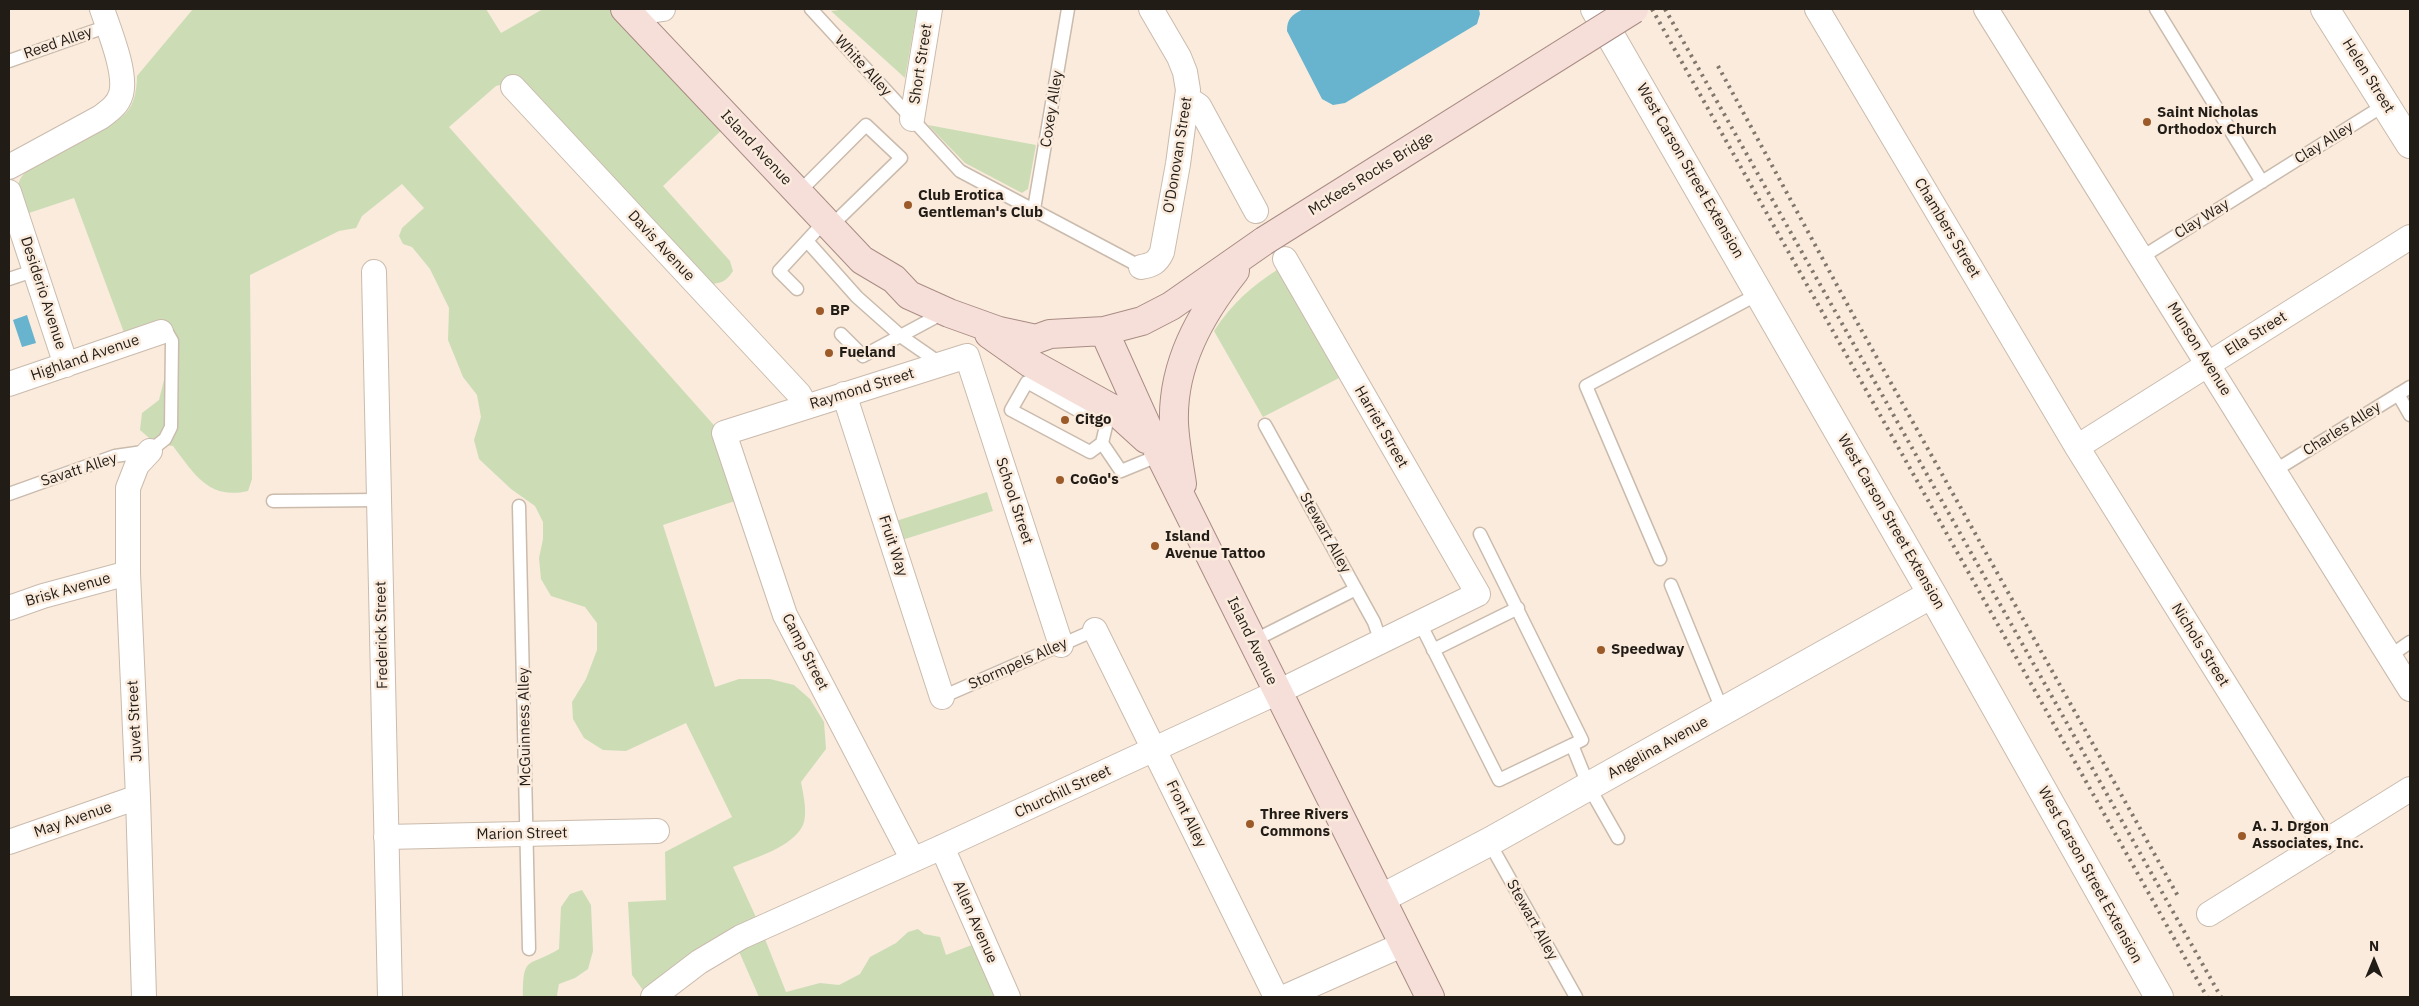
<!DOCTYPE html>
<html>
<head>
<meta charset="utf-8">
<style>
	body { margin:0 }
	#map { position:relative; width:2419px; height:1006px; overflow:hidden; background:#faebdc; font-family:"IBM Plex Sans",sans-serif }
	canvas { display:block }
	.frame { position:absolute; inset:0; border:10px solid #221c17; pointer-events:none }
	.north { position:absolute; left:2349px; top:936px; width:50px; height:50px; -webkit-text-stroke:4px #faebdc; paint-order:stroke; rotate:0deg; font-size:14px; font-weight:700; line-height:20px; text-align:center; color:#221c17 }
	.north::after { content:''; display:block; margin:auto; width:18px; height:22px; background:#221c17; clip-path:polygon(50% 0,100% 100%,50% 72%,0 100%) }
</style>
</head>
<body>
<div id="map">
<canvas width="2419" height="1006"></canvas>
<div class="frame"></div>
<div class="north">N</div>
</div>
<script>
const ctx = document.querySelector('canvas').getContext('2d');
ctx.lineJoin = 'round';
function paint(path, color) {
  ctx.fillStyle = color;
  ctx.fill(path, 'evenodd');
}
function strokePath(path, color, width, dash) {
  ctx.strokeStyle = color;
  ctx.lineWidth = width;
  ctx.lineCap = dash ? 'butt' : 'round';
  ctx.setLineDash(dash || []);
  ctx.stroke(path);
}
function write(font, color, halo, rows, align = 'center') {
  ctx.font = font + ' "IBM Plex Sans",sans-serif';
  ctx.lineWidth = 5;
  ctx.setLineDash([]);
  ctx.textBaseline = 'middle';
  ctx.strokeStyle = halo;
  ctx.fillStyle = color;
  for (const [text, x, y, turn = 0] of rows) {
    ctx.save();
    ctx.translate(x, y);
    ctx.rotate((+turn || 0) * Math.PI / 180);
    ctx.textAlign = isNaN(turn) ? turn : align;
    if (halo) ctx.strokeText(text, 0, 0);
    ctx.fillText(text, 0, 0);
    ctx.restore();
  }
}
const green = new Path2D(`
	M193,9h293l15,24 42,-24h78l107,115 -65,62 67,75 3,10c-7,11 -13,13 -26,13l-194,-202 -17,4 -47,41 271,305 21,67 -78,26 52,162 24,-8h31l24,6 16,14 14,23 2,27 -25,33c2,11 7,31 2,43 -11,23 -48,32 -70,42l27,59 -112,71 -16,-22 -4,-73 38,-2 -1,-48 67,-35 -46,-94 -60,28 -23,-1 -19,-12 -11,-19 -1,-17 14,-23 11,-29v-27l-12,-16 -34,-11 -10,-17 -2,-21 4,-19v-17l-8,-16 -24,-17 -32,-30 -5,-19 7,-23 -4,-22 -14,-18 -15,-37 1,-32 -19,-39 -18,-22 -9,-3 -4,-8 3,-8 22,-20 -22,-24 -40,32 -6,12 -17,3 -89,44 2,204 -4,12c-39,9 -53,-16 -75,-45l-17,-2 -16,-14 2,-17 17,-13 16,-64 -6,-12 -43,14 -52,-140 -54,18c-2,-11 -5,-23 -1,-34 3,-9 11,-13 18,-19 25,-18 76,-31 92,-54 6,-8 8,-23 8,-33z
	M847,9h70l-12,69 -74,-67z
	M928,125l108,20 -8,44 -6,4 -57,-30z
	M1280,268l63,108 -80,41 -49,-86c17,-27 39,-46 66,-63z
	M987,492l6,19 -91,29 -6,-19z
	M582,890l9,15 2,46 -5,18 -13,9 -16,6 -2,11 1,2h-35c0,-43 5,-29 36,-48l2,-42 9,-13z
	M918,929l6,5 16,3 6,18 36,-14 26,56h-249l-22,-50 26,-13 23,58 34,-9 19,2 21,-11 10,-17 26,-14 12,-11z`);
const water = new Path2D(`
	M1303,9h176l1,5 -3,10 -132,79 -12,2 -11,-6 -35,-68c0,-13 5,-16 16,-22z
	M27,315l9,28 -14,4 -9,-27z`);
const lane = new Path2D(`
	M811,9l149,162 181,96
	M2156,9l106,173
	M9,61l99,-35
	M798,193l68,-68 35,33 -71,69
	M1034,209l34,-200
	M807,241l50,56 45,40 39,27
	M2142,257l244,-153
	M9,279l27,-9
	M797,289l-18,-18 46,-50
	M841,334l22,22 82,-44
	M2398,394l12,21
	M1265,425l109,197 7,20
	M1102,443l-12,9 -79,-42 16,-28 79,44 -4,17 19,28 39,-16
	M2274,471l136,-84
	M9,494l106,-38 35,-5 15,-12 6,-12 1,-86 -4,-7 -7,-2
	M273,501l106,-1
	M519,506l10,443
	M1480,534l102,206 -10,5 17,42 29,51
	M1660,559l-74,-173 174,-93
	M1671,585l52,127
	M1420,623l79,157 73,-35
	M1253,641l103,-52
	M1433,650l85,-42
	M2390,656l20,-14
	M942,697l153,-67
	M1489,842l87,155`);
const street = new Path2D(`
	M1817,9l260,438 247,396
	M1986,9l424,680
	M629,14l34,-5
	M513,87l286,307 7,12
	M1187,98l12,8 57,105
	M912,119l18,-110
	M9,167l92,-50c8,-6 17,-12 20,-23 6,-21 -12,-64 -19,-85
	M9,192l57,173
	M1141,267c11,-2 16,-4 21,-15l16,-88 10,-74 -3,-18 -6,-15 -28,-48
	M374,272l16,725
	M967,356l94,289
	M9,384l152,-52
	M844,394l98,303
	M2077,447l333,-210
	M9,608l34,-12 85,-23
	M1095,630l181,367
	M386,837l271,-6
	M9,842l129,-45
	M942,847l66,150
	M913,860l-128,-245 -61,-182 243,-77
	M2209,914l201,-125
	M144,997l-6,-200 -10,-224v-85l9,-23 13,-14
	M653,997l46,-35 42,-25 201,-90 336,-155 200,-98 -193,-335
	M1285,997l119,-53`);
const secondary = new Path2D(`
	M1595,9l337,585 227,403
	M2325,9l85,135
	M1382,898l107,-56 443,-248`);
const primary = new Path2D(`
	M625,9l237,251 32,19 15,16 40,18 50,18 37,8 14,-5 54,-3 38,-10 29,-15 93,-65
	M1104,331l54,120 272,546
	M989,334l41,29 83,46 33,30
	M1182,484c-3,-20 -7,-40 -8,-61 -2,-58 26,-108 61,-152`);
const rail = new Path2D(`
	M1652,9l555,988
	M1665,9l556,988
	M1718,66l140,258 321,574`);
const primaryBridge = new Path2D(`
	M1264,241l370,-232`);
const markers = [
	[2147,122,5,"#9c5a28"],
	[908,205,5,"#9c5a28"],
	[820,311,5,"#9c5a28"],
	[829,353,5,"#9c5a28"],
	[1065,420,5,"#9c5a28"],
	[1060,480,5,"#9c5a28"],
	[1155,546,5,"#9c5a28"],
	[1601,650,5,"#9c5a28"],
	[1250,824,5,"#9c5a28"],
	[2242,836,5,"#9c5a28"]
];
const streetNames = [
	["Reed Alley",58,43,-19],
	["Short Street",921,64,-81],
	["White Alley",863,66,48],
	["Helen Street",2368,76,58],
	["Coxey Alley",1052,109,-81],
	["Clay Alley",2324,143,-32],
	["Island Avenue",756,148,47],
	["O'Donovan Street",1178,155,-81],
	["West Carson Street Extension",1690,171,60],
	["McKees Rocks Bridge",1371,174,-32],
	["Clay Way",2202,219,-32],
	["Chambers Street",1947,228,59],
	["Davis Avenue",661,246,47],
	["Desiderio Avenue",43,293,72],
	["Ella Street",2256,334,-32],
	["Munson Avenue",2199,349,58],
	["Highland Avenue",85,358,-19],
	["Raymond Street",862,389,-17],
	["Harriet Street",1381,427,60],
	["Charles Alley",2342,429,-32],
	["Savatt Alley",79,470,-18],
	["School Street",1014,501,72],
	["West Carson Street Extension",1891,522,60],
	["Stewart Alley",1325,533,61],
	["Fruit Way",893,546,72],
	["Brisk Avenue",68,590,-16],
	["Frederick Street",382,635,-91],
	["Island Avenue",1252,641,64],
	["Nichols Street",2200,645,58],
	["Camp Street",805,652,63],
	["Stormpels Alley",1018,664,-24],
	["Juvet Street",135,721,-93],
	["McGuinness Alley",525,727,-91],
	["Angelina Avenue",1658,748,-29],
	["Churchill Street",1063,792,-25],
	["Front Alley",1186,814,64],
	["May Avenue",73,820,-19],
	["Marion Street",522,834,-1],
	["West Carson Street Extension",2090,875,61],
	["Stewart Alley",1532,920,61],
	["Allen Avenue",975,922,66]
];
const poiNames = [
	["Saint Nicholas",2157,113],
	["Orthodox Church",2157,130],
	["Club Erotica",918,196],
	["Gentleman's Club",918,213],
	["BP",830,311],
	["Fueland",839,353],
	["Citgo",1075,420],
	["CoGo's",1070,480],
	["Island",1165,537],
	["Avenue Tattoo",1165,554],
	["Speedway",1611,650],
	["Three Rivers",1260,815],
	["Commons",1260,832],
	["A. J. Drgon",2252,827],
	["Associates, Inc.",2252,844]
];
paint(green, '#ccddb6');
paint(water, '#68b3ce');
strokePath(lane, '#cabbad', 15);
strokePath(street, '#cabbad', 26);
strokePath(secondary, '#cabbad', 30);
strokePath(primary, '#a98c84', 30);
strokePath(lane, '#fff', 12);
strokePath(street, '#fff', 24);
strokePath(secondary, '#fff', 28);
strokePath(primary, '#f7dfd9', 28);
strokePath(rail, '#81776d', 4, [2.5, 5]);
strokePath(primaryBridge, '#a98c84', 30, []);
strokePath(primaryBridge, '#f7dfd9', 28);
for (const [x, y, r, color] of markers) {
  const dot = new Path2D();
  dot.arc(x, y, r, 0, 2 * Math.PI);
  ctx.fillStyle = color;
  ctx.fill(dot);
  strokePath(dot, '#faebdc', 2);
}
write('15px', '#221c17', '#faebdc', streetNames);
write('bold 15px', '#221c17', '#faebdc', poiNames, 'left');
</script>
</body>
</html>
